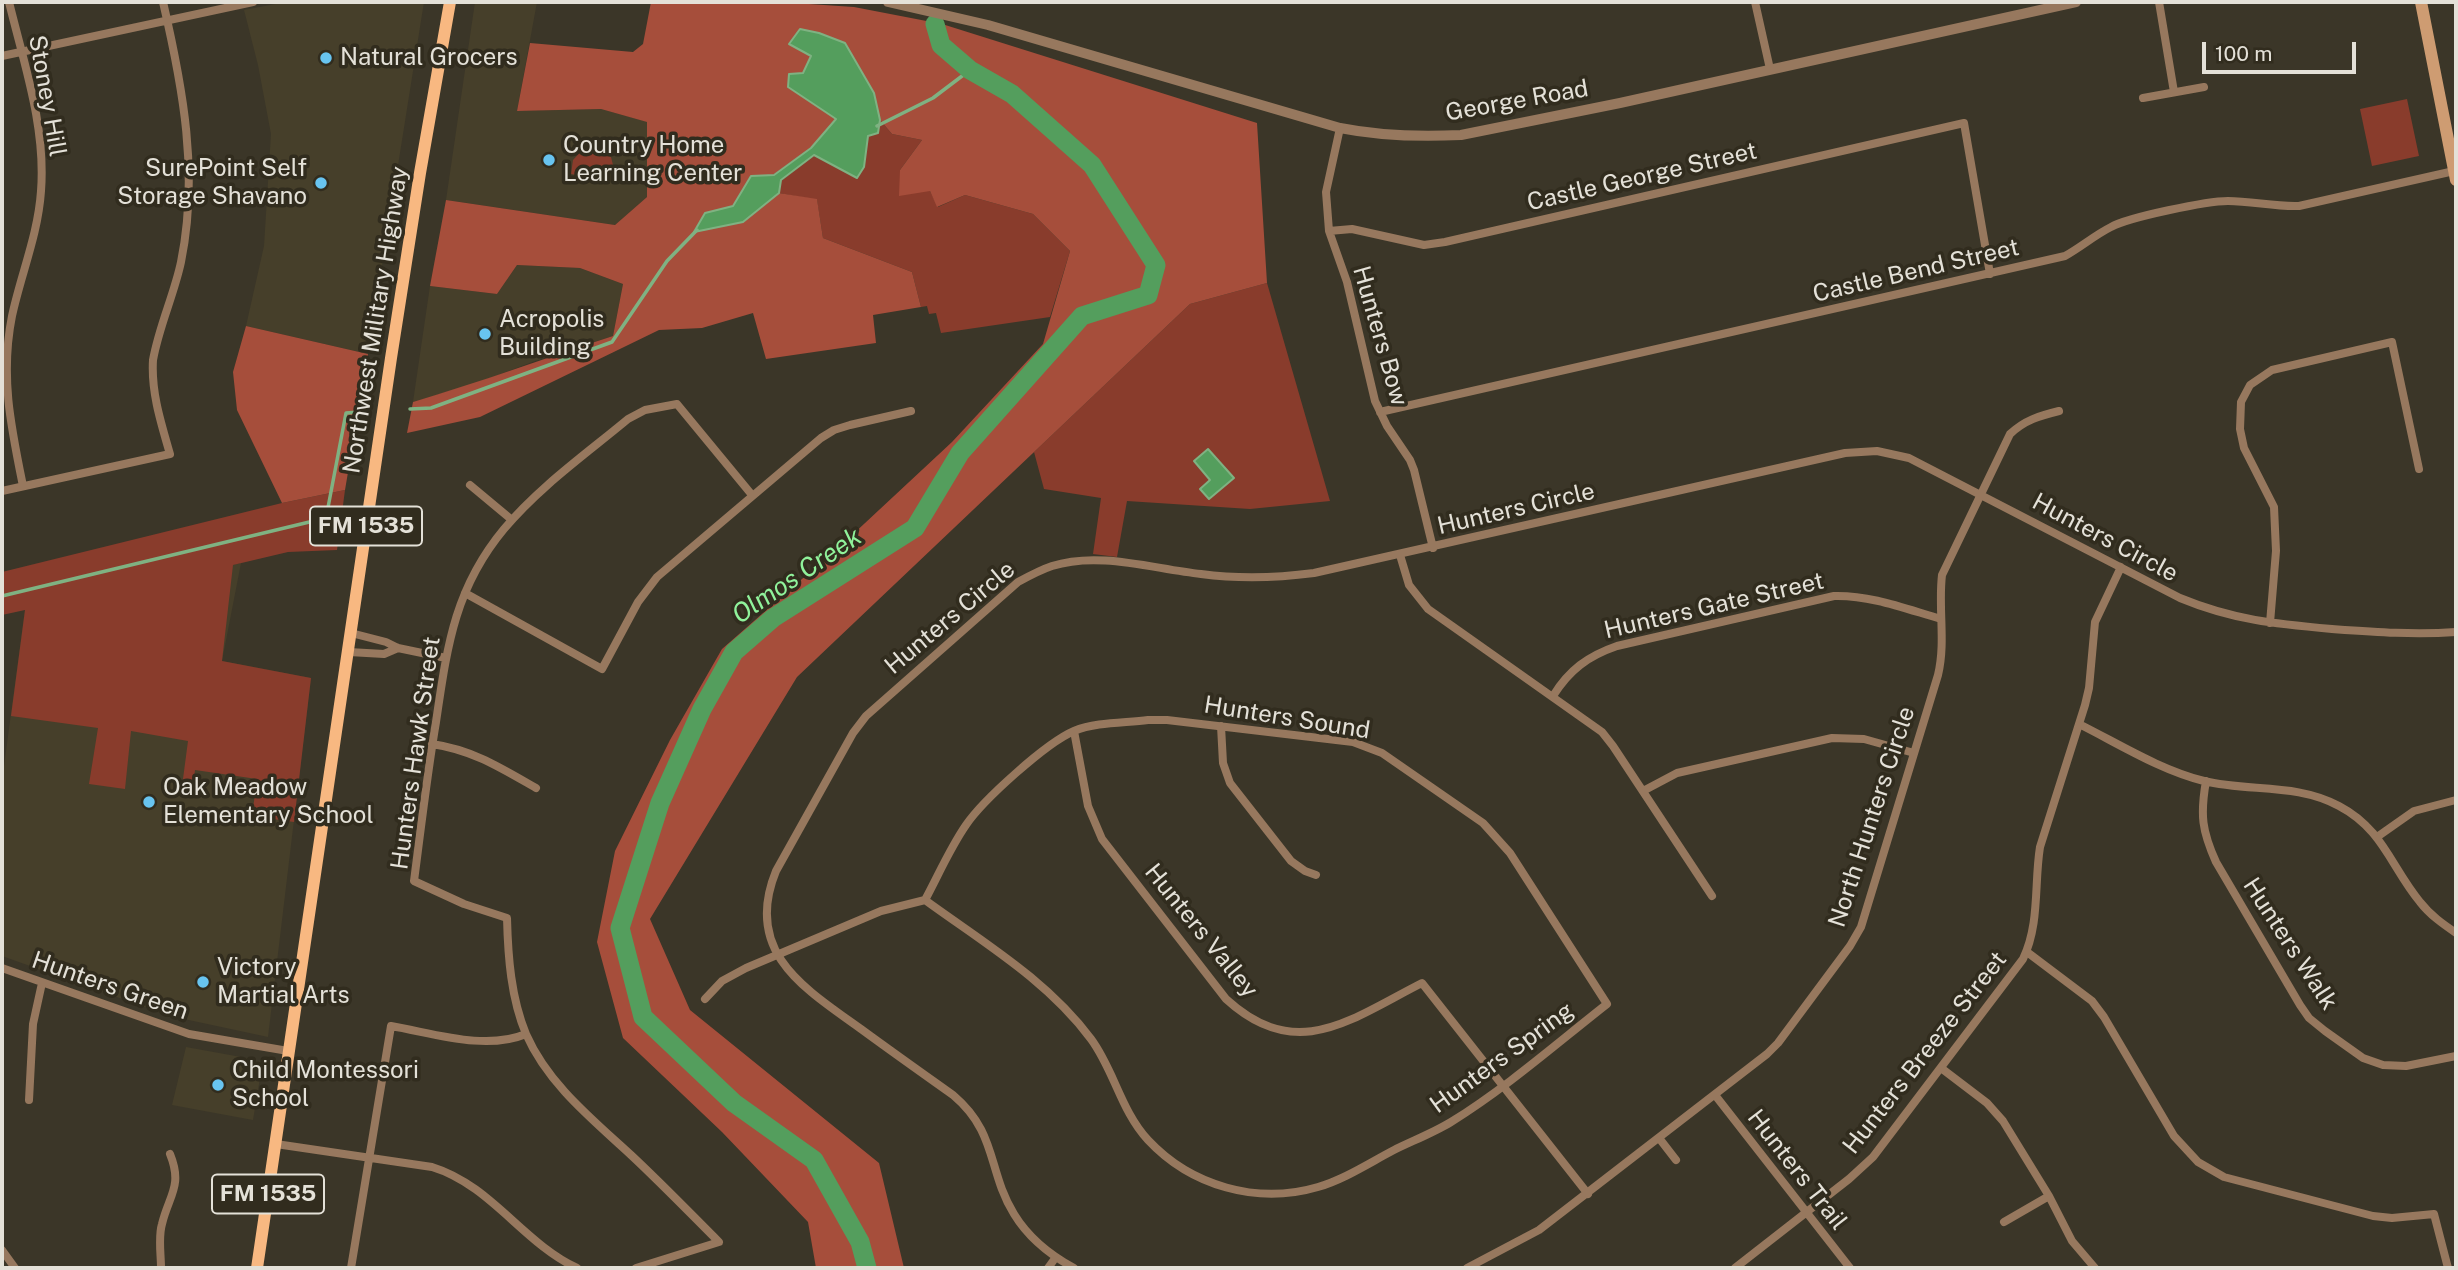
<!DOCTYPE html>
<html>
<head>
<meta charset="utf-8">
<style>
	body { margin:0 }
	#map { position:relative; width:2458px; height:1270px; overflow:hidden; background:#3b3628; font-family:"Public Sans",sans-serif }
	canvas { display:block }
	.frame { position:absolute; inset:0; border:4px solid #e4e1d8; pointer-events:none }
	.scale { position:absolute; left:2202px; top:42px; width:154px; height:32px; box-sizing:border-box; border:4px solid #e4e1d8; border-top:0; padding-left:9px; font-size:21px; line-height:24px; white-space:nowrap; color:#e4e1d8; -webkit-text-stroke:5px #312c1e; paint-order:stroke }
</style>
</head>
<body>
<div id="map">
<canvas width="2458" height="1270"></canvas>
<div class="frame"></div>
<div class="scale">100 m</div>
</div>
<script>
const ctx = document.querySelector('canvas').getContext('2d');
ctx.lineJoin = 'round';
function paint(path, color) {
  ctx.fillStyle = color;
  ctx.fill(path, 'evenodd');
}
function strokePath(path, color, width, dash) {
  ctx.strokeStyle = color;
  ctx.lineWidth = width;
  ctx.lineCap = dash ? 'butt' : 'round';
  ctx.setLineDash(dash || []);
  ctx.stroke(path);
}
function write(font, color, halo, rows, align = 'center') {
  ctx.font = font + ' "Public Sans",sans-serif';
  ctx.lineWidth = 7;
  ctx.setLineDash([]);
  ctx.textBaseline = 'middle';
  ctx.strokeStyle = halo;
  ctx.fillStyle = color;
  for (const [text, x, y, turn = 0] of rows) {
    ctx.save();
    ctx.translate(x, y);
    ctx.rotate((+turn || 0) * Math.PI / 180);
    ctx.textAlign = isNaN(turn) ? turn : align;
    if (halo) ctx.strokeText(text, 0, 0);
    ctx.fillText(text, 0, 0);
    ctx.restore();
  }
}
const built = new Path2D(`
	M286,2h138l-56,352 -122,-28 18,-80 7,-112 -13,-69 -14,-55z
	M475,2h62l-20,109 84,-2 47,13 -1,75 -32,28 -169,-25z
	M517,265l63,3 43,16 -10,52 -78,25 -58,22 -64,19 17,-116 67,8z
	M241,563l-19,98 89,17 -43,359 -98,-21 -168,-60v-175l23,-172z
	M186,1047l66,12 8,4 2,3 -9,54 -81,-15z`);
const green = new Path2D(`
	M2407,99l12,57 -47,10 -12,-57z
	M880,120l12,14 30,6 -22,30 30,21 8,16 27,-12 68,19 37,37 -20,66 -109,16 -5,-20 -7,1 -2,-8 -6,1 -9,-35 -89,-34 -6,-38 -38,-7 2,-12 33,-26 16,7 34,5 4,-31 10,-3z
	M585,147l26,10 3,12 -14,10 -29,-5 2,-14z
	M1267,283l63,218 -80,8 -123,-8 -10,56 -24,-3 8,-56 -57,-9 -10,-37 156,-148z
	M345,490l-8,60 -49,2 -55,13 -11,96 89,17 -17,144 -42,-6 5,-37 -62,-9 -3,26 -11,-2 7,-53 -57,-10 -6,58 -36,-5 9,-56 -87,-12 14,-106 -23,5v-43l280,-69z`);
const forest = new Path2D(`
	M651,2h128l75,5 88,17 315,99 10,160 -77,21 -393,373 -147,242 40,91 189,153 25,105h-88l-8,-46 -86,-90 -99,-94 -26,-96 18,-91 55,-111 52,-91 128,-112 102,-95 91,-98 27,-93 -37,-37 -68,-19 -28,12 -7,-16 -31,5 1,-26 22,-30 -30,-6 -12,-14 -6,-27 -63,-37 -8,18 33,45 -25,29 -38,27 -22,1 -18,30 -28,7 -11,18 49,-9 36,-29 38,6 6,39 89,34 9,35 -48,8 3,28 -110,16 -13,-46 -51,15 -43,2 -179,87 -73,16 6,-31c67,-20 133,-44 200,-66l10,-52 -43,-16 -63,-3 -20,29 -67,-8 16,-86 169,25 32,-28v-75l-46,-13 -84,2 13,-68 103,9 10,-8z
	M246,326l122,28 -23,136 -63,13 -45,-93 -4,-38z`);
const water = new Path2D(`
	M800,29l19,4 26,10 29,50 6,27 -2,13 -10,3 -4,31 -7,11 -43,-23 -33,25 -2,13 -36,29 -49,10 11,-19 28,-7 18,-30 23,-1 37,-27 25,-29 -48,-32 1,-13 14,-1 8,-17 -22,-12z
	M1208,449l26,29 -25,21 -9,-10 10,-9 -16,-19z`);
const stream = new Path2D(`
	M877,126l56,-28 37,-28
	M410,409l21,-1 181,-66 55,-81 30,-31
	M2,596l324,-78 20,-105 13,-1`);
const river = new Path2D(`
	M867,1268l-7,-26 -46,-82 -80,-57 -91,-86 -23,-89 40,-125 42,-94 32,-57 39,-34 142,-90 45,-75 122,-137 66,-21 8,-30 -64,-100 -80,-71 -42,-24 -29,-25 -6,-21`);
const minor = new Path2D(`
	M9,2c15,62 37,125 32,189 -3,44 -20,83 -29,125 -12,60 -1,111 11,170
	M1755,2l15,67
	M2159,2l15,90
	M2,56l251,-54
	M2143,98l61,-11
	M1340,128l-14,64 3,39 18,51 28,119 12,25 23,34 4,10 19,78
	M1329,231l23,-2 72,16 21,-3 519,-119 26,151
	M1380,412l685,-156c16,-9 30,-21 46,-29 18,-10 96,-26 117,-26 24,0 47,6 71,5l155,-35
	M470,485l42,35
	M2,491l168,-37c-9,-31 -19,-62 -17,-94 6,-34 21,-65 28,-98 18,-88 2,-174 -18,-260
	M1400,555l9,30 19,24 174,123 11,14 99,150
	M465,593l137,76 36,-67 19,-25 164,-139 13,-8 16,-5 61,-14
	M2270,623l6,-72 -2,-44 -30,-59 -4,-19 1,-27 9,-17 22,-15 120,-28 27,127
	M351,633l35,9 12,6 48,10
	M349,652l35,2 14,-6
	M1553,696c16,-26 35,-40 64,-50l217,-50c37,-1 72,13 107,23
	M1148,720h19l186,22 29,11 101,70 27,30 97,151c-51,40 -101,84 -156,118 -18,11 -39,19 -57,28 -25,13 -49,29 -76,37 -61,18 -127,-1 -170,-47 -27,-29 -34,-70 -57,-101 -44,-59 -107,-96 -166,-139 13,-24 25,-52 41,-75 17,-25 80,-82 108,-94 22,-9 50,-8 74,-11z
	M2079,724c40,20 81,46 125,57 45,11 93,2 135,25 44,23 52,61 81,96 10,13 23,22 36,31
	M1221,726l2,37 7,20 61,78 14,10 11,4
	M1074,731l14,75 14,33 124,160c71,65 125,20 196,-16l166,211
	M432,744c41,6 69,24 104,44
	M2206,781c-6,34 -4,50 10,81l84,143 9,13 16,13 38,27 20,7 23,1 50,-10
	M1643,791l34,-18 155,-35 32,1 50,14
	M2377,837l37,-26 42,-11
	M2027,952l65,49 12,16 70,119 24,26 26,15 149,39 19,2 42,-4 14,54
	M2,968l187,66 99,17
	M705,999l17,-18 24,-13 135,-57 44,-11
	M1941,1068l46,35 16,18 46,75 23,45 23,27
	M1715,1095l135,173
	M29,1100l4,-76 9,-41
	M1659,1138l17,22
	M276,1144l156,23c59,18 91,76 145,101
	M2004,1222l45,-26
	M2,1250l13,18
	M161,1268c0,-14 -3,-31 1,-44 7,-29 21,-38 8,-70
	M351,1268l40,-242c42,7 94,25 135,8
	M636,1268l83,-26c-29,-29 -58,-59 -88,-87 -39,-36 -83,-71 -105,-121 -15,-36 -18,-77 -19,-116l-43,-14 -50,-23c7,-53 13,-106 22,-159 11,-74 18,-133 68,-193 35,-42 82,-75 124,-110l17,-9 32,-6 75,91
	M1048,1268l8,-11
	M1074,1268c-24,-13 -46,-31 -60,-54 -27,-44 -16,-81 -61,-119 -31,-22 -62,-44 -92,-66 -57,-41 -118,-77 -85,-158l77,-138 13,-17 152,-134c11,-6 22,-12 34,-16 47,-15 101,3 149,8 38,5 75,4 113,-1l531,-120 32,-2 32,7 271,140c53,22 96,26 152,31 42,3 82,6 124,3
	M1467,1268l72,-38 228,-176 11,-11 72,-97 11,-19 77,-252c8,-33 0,-67 4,-100l68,-141c15,-14 29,-18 49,-23
	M1735,1268l114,-89 24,-22 150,-198c17,-35 11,-75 17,-112l45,-142 4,-17 6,-66 26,-55`);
const tertiary = new Path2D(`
	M888,2l100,23 352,103c40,8 80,9 121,7l159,-32 456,-101`);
const secondary = new Path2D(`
	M2421,2l35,178`);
const primary = new Path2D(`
	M257,1268l134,-910 29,-185 30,-171`);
const markers = [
	[326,58,7,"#68c4f0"],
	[549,160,7,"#68c4f0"],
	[321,183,7,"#68c4f0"],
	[485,334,7,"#68c4f0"],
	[149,802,7,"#68c4f0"],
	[203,982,7,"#68c4f0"],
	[218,1085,7,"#68c4f0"]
];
const shields = [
	[366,526,112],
	[268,1194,112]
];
const shieldNames = [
	["FM 1535",366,526],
	["FM 1535",268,1194]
];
const poiNames = [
	["Natural Grocers",340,58],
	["Country Home",563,146],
	["Learning Center",563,174],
	["SurePoint Self",307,169,"right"],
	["Storage Shavano",307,197,"right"],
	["Acropolis",499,320],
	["Building",499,348],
	["Oak Meadow",163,788],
	["Elementary School",163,816],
	["Victory",217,968],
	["Martial Arts",217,996],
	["Child Montessori",232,1071],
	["School",232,1099]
];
const streetNames = [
	["Stoney Hill",47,96,80],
	["George Road",1517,101,-10],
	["Castle George Street",1642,177,-13],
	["Castle Bend Street",1916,271,-13],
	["Northwest Military Highway",376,320,-81],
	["Hunters Bow",1380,336,74],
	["Hunters Circle",1516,509,-13],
	["Hunters Circle",2105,538,28],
	["Hunters Gate Street",1714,606,-13],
	["Hunters Circle",950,618,-40],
	["Hunters Sound",1287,718,9],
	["Hunters Hawk Street",416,753,-82],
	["North Hunters Circle",1872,817,-72],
	["Hunters Valley",1201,931,51],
	["Hunters Walk",2290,944,57],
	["Hunters Green",110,986,19],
	["Hunters Breeze Street",1925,1053,-52],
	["Hunters Spring",1502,1058,-36],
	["Hunters Trail",1797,1170,52]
];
const waterNames = [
	["Olmos Creek",797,576,-34]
];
paint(built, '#463f2a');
paint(green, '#893c2c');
paint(forest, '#a64e3b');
paint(water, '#549e5d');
strokePath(water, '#7fb282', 2);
strokePath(stream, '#7fb282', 3.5);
strokePath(river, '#549e5d', 19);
strokePath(minor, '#97785e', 8);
strokePath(tertiary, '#97785e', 10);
strokePath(secondary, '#ce9c72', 12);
strokePath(primary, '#f8b881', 12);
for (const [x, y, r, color] of markers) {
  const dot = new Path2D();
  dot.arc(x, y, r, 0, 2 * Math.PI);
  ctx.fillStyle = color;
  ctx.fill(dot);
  strokePath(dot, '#312c1e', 2.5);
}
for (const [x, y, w] of shields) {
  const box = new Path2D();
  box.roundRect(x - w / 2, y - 19.5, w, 39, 5);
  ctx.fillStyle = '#312c1e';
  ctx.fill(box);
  strokePath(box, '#e4e1d8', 2);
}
write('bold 23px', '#e4e1d8', null, shieldNames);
write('24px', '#e4e1d8', '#312c1e', poiNames, 'left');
write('24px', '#e4e1d8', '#312c1e', streetNames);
write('italic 26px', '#90f29b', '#312c1e', waterNames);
</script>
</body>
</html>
